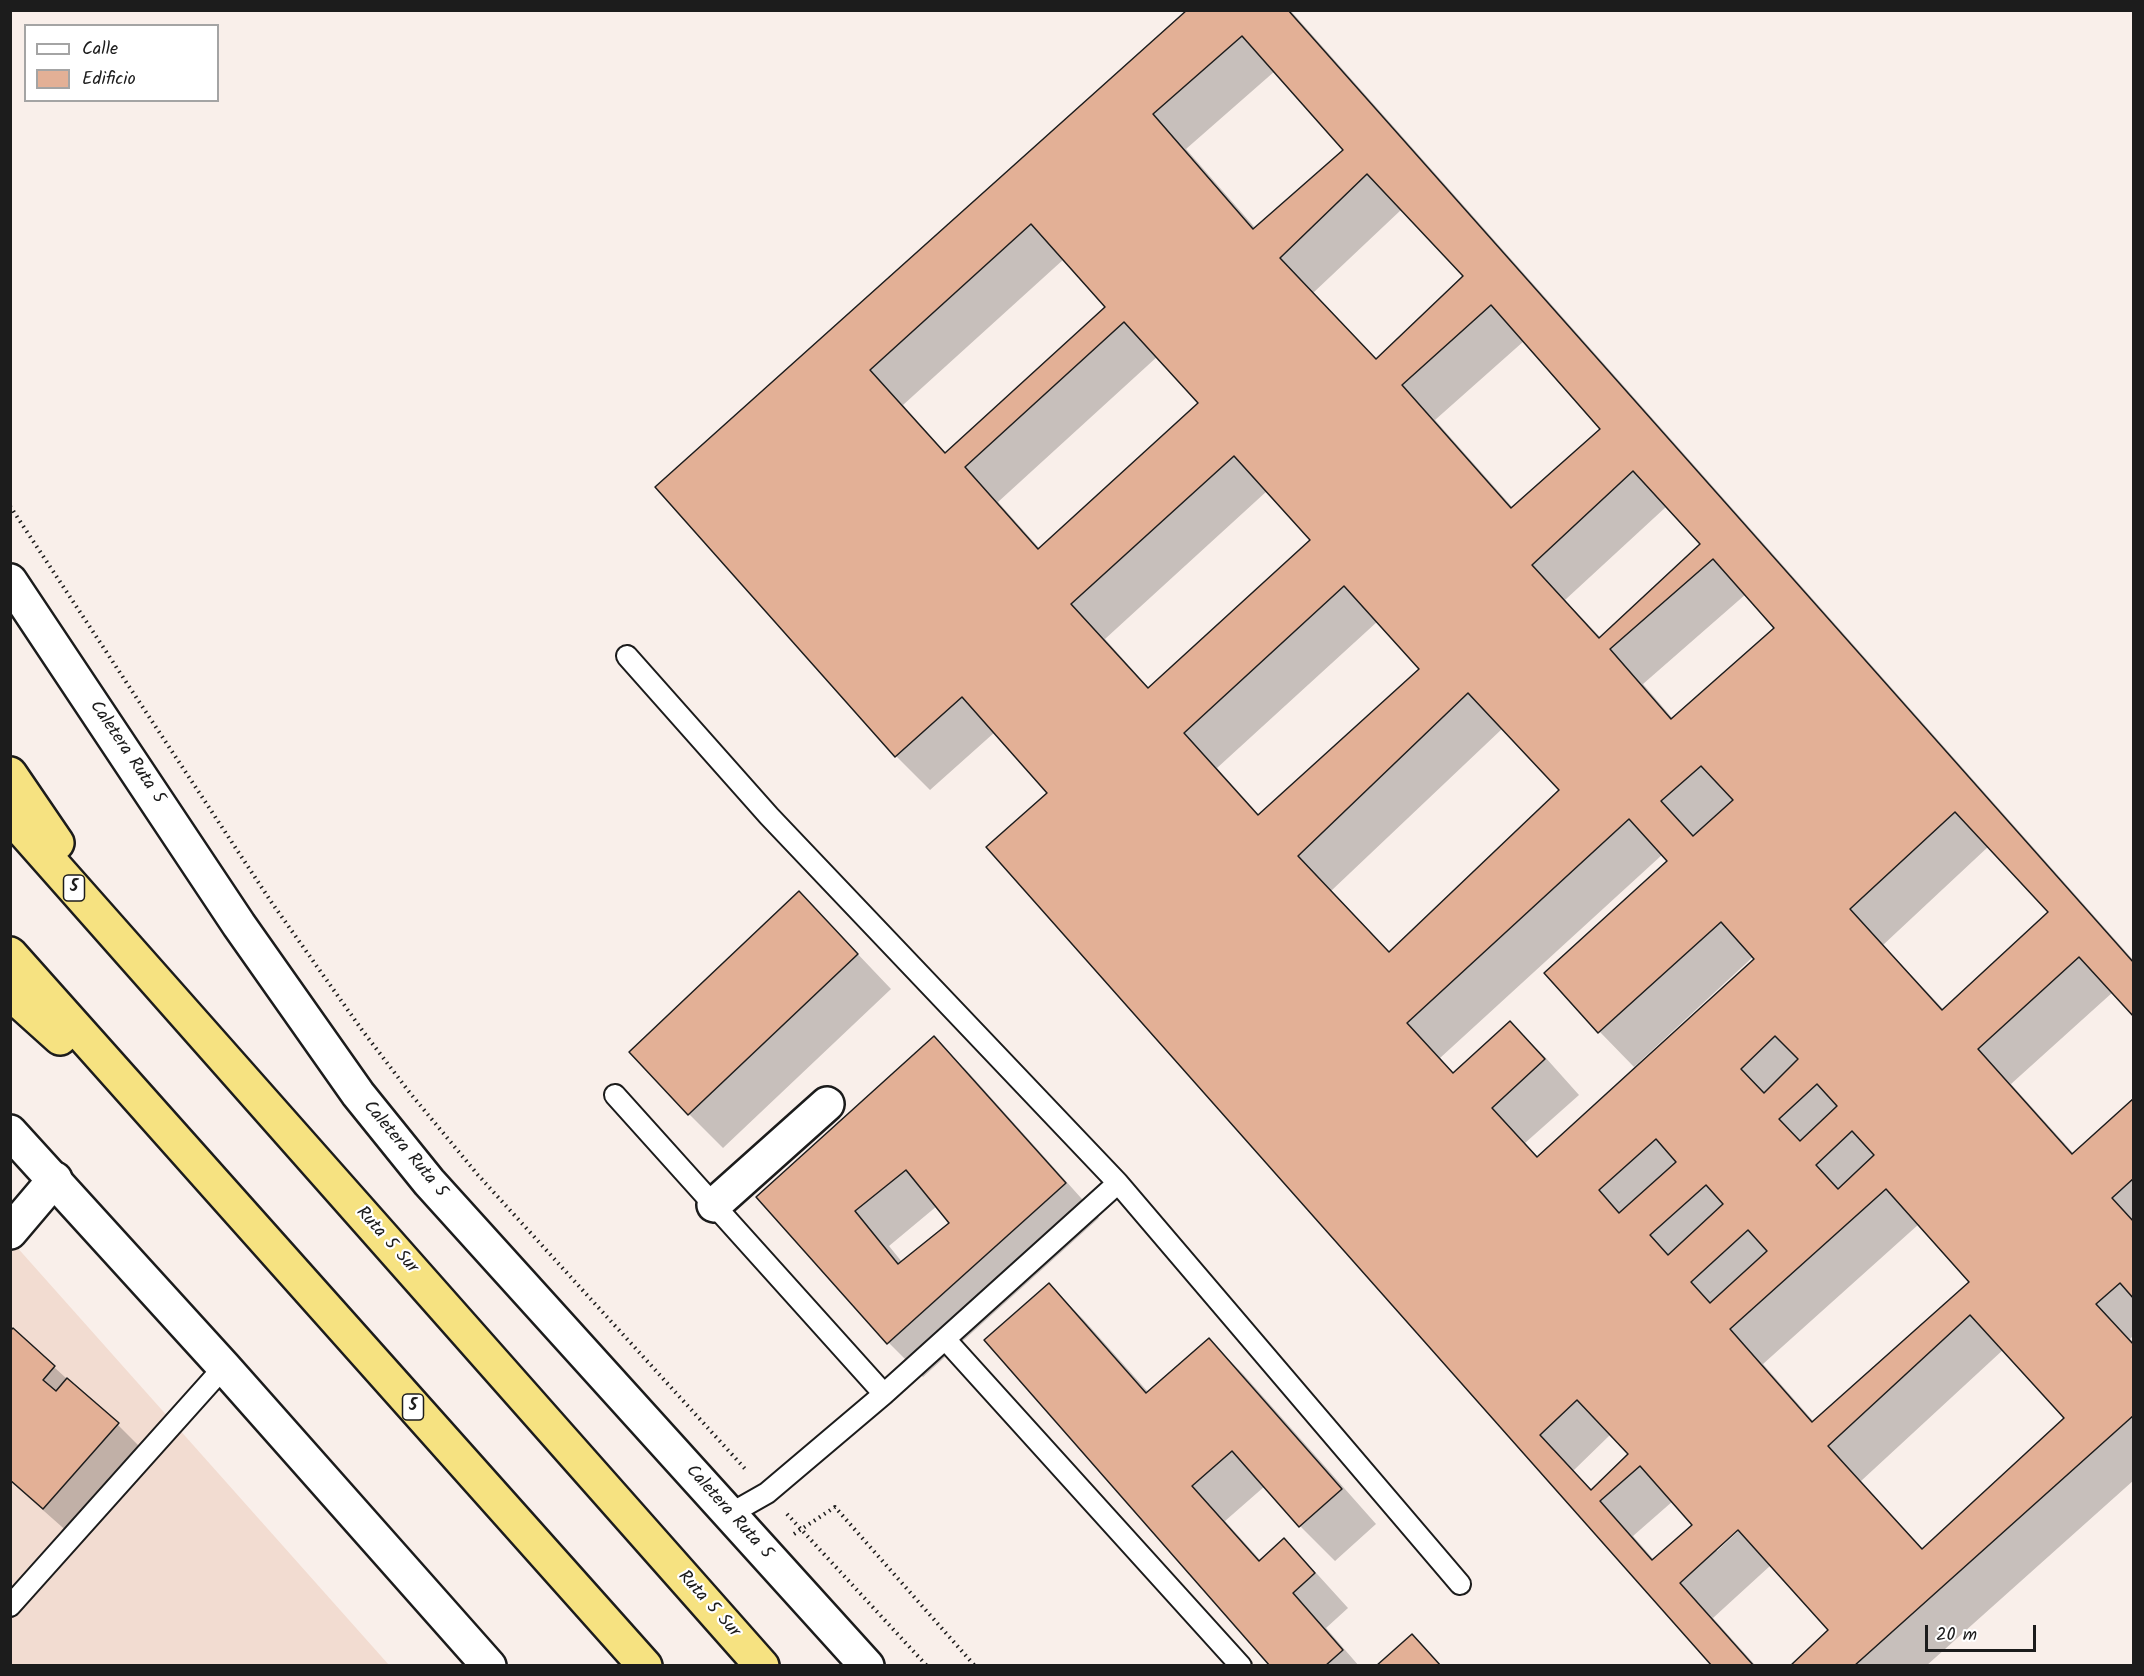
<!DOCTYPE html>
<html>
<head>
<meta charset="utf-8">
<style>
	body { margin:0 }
	#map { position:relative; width:2144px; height:1676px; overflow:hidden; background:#f9efea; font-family:Kalam,sans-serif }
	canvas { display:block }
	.frame { position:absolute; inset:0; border:12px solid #1c1c1c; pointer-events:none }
	.legend { position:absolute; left:24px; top:24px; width:195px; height:78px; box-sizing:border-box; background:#fff; border:2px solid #a4a4a4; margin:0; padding:8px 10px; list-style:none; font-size:18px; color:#1c1c1c }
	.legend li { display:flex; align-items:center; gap:12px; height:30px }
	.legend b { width:30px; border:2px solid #a4a4a4 }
	.scale { position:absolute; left:1925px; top:1625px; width:111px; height:27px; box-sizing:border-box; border:3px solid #1c1c1c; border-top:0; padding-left:8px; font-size:18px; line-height:21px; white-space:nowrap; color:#1c1c1c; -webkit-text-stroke:4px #fff; paint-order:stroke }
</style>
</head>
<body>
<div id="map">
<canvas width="2144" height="1676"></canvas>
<div class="frame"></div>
<ul class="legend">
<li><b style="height:8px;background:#fff"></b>Calle</li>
<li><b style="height:16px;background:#e3b096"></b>Edificio</li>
</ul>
<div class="scale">20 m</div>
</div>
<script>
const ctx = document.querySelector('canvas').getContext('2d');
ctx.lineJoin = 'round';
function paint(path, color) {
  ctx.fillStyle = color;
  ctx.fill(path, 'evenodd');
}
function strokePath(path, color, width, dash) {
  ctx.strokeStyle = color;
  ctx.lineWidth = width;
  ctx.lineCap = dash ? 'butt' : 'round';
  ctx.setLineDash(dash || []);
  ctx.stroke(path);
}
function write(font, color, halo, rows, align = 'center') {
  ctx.font = font + ' Kalam,sans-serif';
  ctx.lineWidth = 4.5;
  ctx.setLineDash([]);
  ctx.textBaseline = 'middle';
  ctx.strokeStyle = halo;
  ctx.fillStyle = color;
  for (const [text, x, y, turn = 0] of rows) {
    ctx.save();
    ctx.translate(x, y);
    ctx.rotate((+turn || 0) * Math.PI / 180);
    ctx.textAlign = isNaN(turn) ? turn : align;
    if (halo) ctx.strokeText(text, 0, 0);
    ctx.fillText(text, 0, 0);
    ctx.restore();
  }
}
const built = new Path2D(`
	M15,1245l374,420 -378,1 -1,-415z`);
const shadow = new Path2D(`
	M1190,10h100l844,951v54l-21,-23 -102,92 63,70 60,-54v235l-4,4 4,4v137l-208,186h-134l38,-35 -59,-66 -58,53 43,48h-42l-665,-873 -54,-61 -65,58 -34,-34 -239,-269zM1275,71l70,79 -89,79 -70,-80zM1402,209l63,67 -88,84 -64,-67zM1064,259l43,48 -161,146 -43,-48zM1524,341l78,88 -89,79 -78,-88zM1158,356l42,47 -160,146 -42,-47zM1267,491l45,49 -163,148 -44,-49zM1667,506l35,38 -101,94 -36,-38zM1746,594l30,34 -103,91 -30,-35zM1378,621l43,48 -161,147 -43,-48zM1503,728l58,62 -171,163 -59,-62zM1989,846l61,66 -106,98 -61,-65zM1663,854l6,7 -123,112 54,59 34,35 120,-111 3,3 -218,199 -14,-15 54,-48 -34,-38 -35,-34 -56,51 -14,-16zM1919,1224l52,58 -157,140 -51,-58zM2004,1349l62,69 -143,131 -62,-68zM1611,1434l20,20 -39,37 -19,-20zM1673,1501l21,24 -40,35 -21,-24zM1742,1524l2,2 -27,25 -2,-2z
	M833,928l58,61 -168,159 -34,-34z
	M934,1038l34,34 131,146 -176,159 -34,-34 -131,-146zM937,1206l14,17 -49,39 -13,-16z
	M1049,1285l34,34 66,74 60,-53 34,34 133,150 -41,37 -35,-35 -35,-40 -40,35 36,40 23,-21 34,35 30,33 -22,20 33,38h-87z
	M13,1330l105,95 26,26 -74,83 -60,-53v-148z`);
const building = new Path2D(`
	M1187,10h101l846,953v54l-55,-60 -101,92 94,105 62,-56v80l-22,20 22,24v77l-14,-16 -24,21 38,41v70l-280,251h-64l38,-36 -90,-100 -58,53 74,83h-42l-726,-819 61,-54 -85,-96 -67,60 -240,-270zM1242,36l101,114 -90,79 -100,-115zM1367,174l96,102 -87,83 -96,-101zM1031,224l74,83 -160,146 -75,-83zM1491,305l109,124 -89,79 -109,-123zM1124,322l74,81 -160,146 -73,-82zM1234,456l76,84 -162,148 -77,-84zM1633,471l67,73 -101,94 -67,-73zM1713,559l61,69 -103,91 -61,-70zM1344,586l75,83 -161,146 -74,-82zM1468,693l91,97 -170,162 -91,-96zM1701,766l32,34 -40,36 -32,-35zM1955,812l93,100 -106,98 -92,-101zM1629,819l38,42 -123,112 54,60 123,-111 33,37 -217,198 -45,-49 53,-49 -35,-38 -57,52 -46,-50zM1775,1036l23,23 -34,34 -23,-24zM1817,1084l20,22 -37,35 -21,-22zM1852,1131l22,24 -36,34 -22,-24zM1656,1139l20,23 -57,51 -20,-23zM1706,1185l17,19 -55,51 -18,-20zM1886,1189l83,93 -157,140 -82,-93zM1748,1230l19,21 -57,52 -19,-21zM1970,1315l94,103 -142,131 -94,-103zM1577,1400l51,54 -37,36 -51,-55zM1640,1466l52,59 -40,35 -52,-59z
	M799,891l59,63 -170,161 -59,-63z
	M934,1036l132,147 -179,161 -131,-147zM906,1170l43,53 -51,41 -43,-53z
	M1049,1283l97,110 63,-55 133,151 -43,38 -67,-76 -40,35 67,75 25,-23 31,35 -22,20 50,57 -18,16h-55l-286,-326z
	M13,1328l42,38 -12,14 13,11 11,-13 52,45 -76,86 -33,-29v-149z
	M1412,1634l29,32h-65z`);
const path = new Path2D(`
	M10,506l262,397 90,127 48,63 68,82 269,296
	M787,1514l140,152
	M794,1534l41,-27 140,159`);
const lane = new Path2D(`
	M627,656l142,160 349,367 342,401
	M615,1095l269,299
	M945,1339l296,327
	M730,1514l37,-21 117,-99 234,-211
	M10,1606l214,-239`);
const street = new Path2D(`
	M714,1205l113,-101
	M10,1232l45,-53`);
const secondary = new Path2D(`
	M10,581l229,344 119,169 71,88 438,484
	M10,1132l214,235 265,299`);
const highway = new Path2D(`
	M10,774l47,69
	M10,816l752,850
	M10,954l635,712
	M10,993l50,45`);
const shields = [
	[74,888,21],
	[413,1407,21]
];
const shieldNames = [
	["5",74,888],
	["5",413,1407]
];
const streetNames = [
	["Caletera Ruta 5",126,753,56],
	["Caletera Ruta 5",404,1150,50],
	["Ruta 5 Sur",386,1241,48],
	["Caletera Ruta 5",728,1513,48],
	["Ruta 5 Sur",708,1605,48]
];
paint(built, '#f2dcd1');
paint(shadow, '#0003');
paint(building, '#e3b096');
strokePath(building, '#1c1c1c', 1.5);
strokePath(lane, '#1c1c1c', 24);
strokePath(street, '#1c1c1c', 38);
strokePath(secondary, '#1c1c1c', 38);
strokePath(highway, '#1c1c1c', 38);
strokePath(path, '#1c1c1c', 4, [1.5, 4.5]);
strokePath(lane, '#fff', 20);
strokePath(street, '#fff', 33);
strokePath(secondary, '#fff', 33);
strokePath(highway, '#f6e281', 33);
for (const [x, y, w] of shields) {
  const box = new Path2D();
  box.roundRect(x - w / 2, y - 13, w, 26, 4.5);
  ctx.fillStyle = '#fff';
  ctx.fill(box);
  strokePath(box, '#1c1c1c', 1.5);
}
write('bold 16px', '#1c1c1c', null, shieldNames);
write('18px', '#1c1c1c', '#fff', streetNames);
</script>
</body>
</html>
